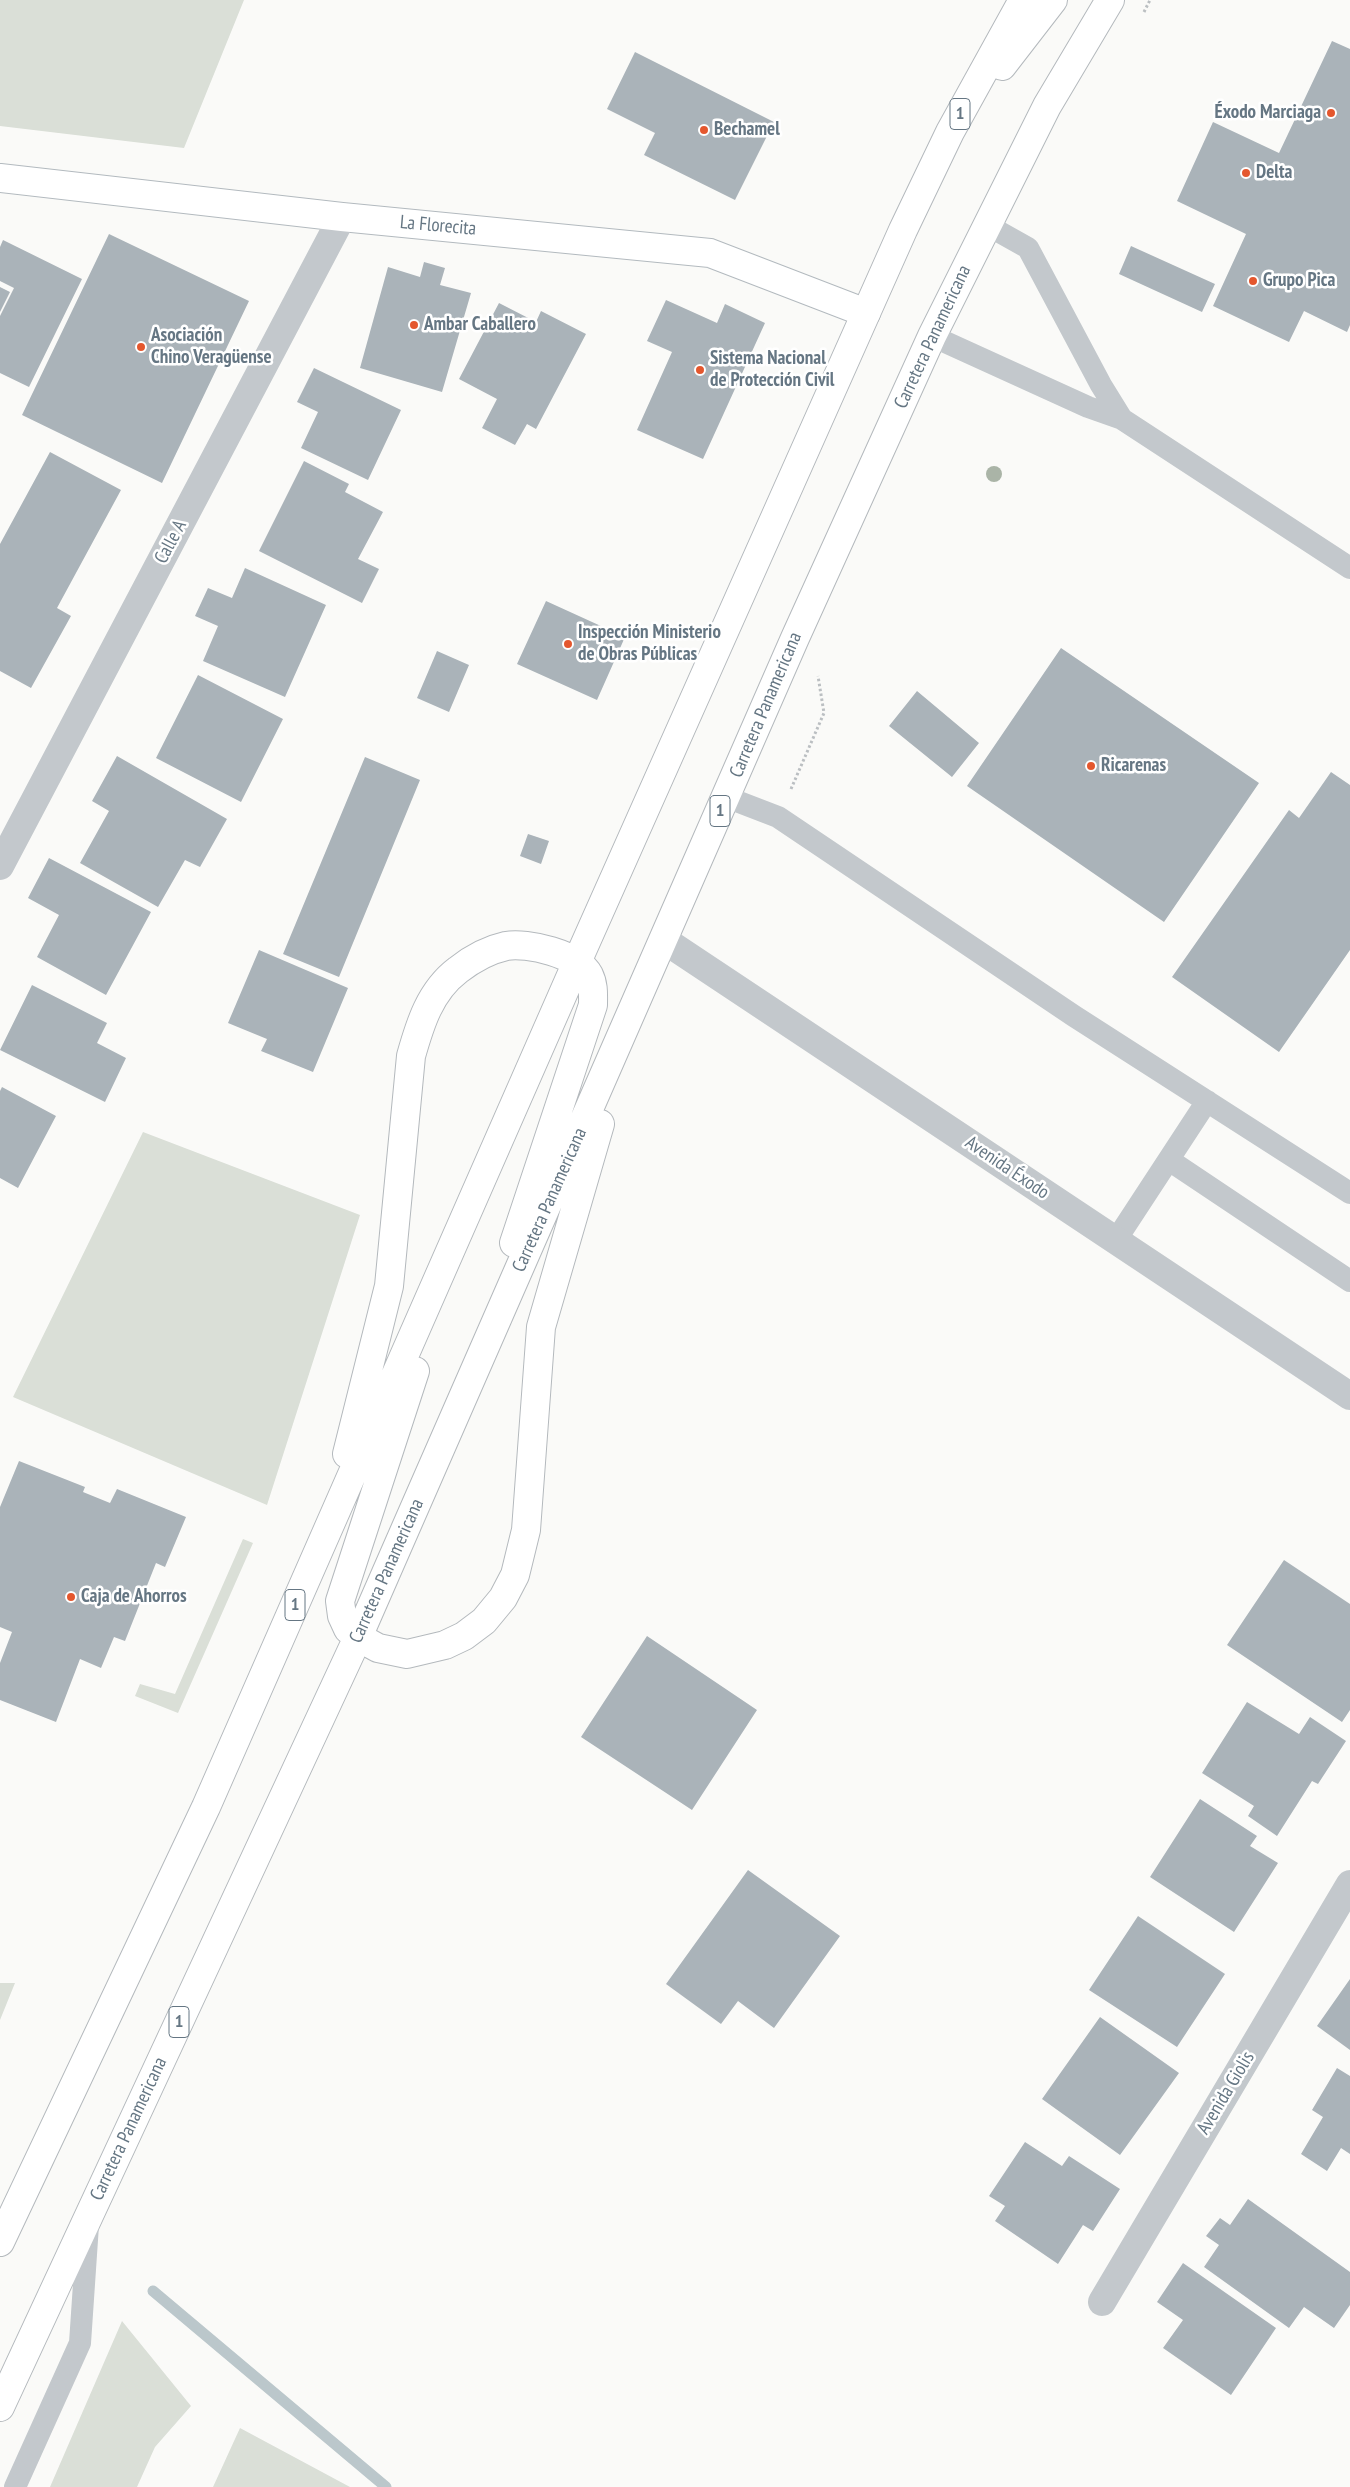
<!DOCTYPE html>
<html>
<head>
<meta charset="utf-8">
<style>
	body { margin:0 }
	canvas { display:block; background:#fafaf8 }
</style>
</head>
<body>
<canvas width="1350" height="2487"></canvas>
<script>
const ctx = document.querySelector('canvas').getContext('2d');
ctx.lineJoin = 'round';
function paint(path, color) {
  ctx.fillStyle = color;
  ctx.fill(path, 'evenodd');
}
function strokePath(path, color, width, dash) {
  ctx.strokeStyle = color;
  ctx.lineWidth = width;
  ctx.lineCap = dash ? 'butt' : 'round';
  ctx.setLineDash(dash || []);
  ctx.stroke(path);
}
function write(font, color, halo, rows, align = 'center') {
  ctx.font = font + ' "PT Sans Narrow",sans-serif';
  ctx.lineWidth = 5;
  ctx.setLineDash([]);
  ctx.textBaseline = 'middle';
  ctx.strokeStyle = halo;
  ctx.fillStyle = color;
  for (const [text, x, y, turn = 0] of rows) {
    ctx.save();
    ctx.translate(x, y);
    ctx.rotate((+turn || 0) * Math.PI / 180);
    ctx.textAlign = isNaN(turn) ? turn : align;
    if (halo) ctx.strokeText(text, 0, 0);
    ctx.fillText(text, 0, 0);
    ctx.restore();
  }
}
const green = new Path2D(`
	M0,0h244l-60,148 -184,-22z
	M143,1132l217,83 -93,290 -254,-108z
	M243,1539l10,4 -75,170 -43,-17 5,-12 35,10z
	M0,1983h15l-15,37z
	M122,2321l69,85 -36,41 -18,40h-87z
	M240,2428l110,59h-137z`);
const stream = new Path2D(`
	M153,2291l233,196`);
const building = new Path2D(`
	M1332,41l18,8v276l-3,7 -43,-21 -15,31 -76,-36 33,-72 -69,-33 36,-79 66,31z
	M635,52l139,70 -39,78 -91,-45 11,-22 -48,-24z
	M109,234l140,67 -87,182 -140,-68z
	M3,240l79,39 -53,108 -29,-14v-57l14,-28 -14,-7v-34z
	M1131,246l84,38 -13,28 -83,-38z
	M424,262l21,6 -5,17 31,8 -29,99 -82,-24 28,-101 32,10z
	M0,287l10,5 -10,20z
	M666,300l51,23 8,-19 40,19 -62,136 -66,-29 35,-78 -25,-11z
	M499,303l37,19 5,-11 45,23 -50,95 -9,-5 -12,21 -33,-17 15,-29 -38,-20z
	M314,368l87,42 -33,70 -67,-32 17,-36 -21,-10z
	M50,452l71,38 -64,118 14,8 -40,72 -31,-17v-127z
	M304,461l45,23 -4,8 38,20 -25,47 21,10 -17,34 -103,-52z
	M245,568l81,37 -41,92 -82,-36 15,-35 -23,-10 13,-28 24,10z
	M546,601l79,36 -28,63 -80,-36z
	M1061,648l198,135 -95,139 -197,-136z
	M437,651l32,14 -20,47 -32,-14z
	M198,675l85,44 -42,83 -85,-44z
	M917,691l62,52 -27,34 -63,-51z
	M117,756l110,63 -27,48 -15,-7 -27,47 -78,-44 29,-52 -17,-10z
	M365,757l55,23 -81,197 -56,-23z
	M1331,772l19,13v165l-71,102 -107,-75 117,-167 10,8z
	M528,834l21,7 -8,23 -21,-8z
	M49,858l102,54 -45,83 -69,-38 22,-42 -31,-17z
	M259,950l89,38 -35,84 -52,-21 6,-12 -39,-16z
	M32,985l75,38 -10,20 29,15 -21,44 -105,-52z
	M2,1087l54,29 -38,72 -18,-10v-87z
	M19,1461l66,26 -2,5 27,11 7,-14 69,28 -21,50 -9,-4 -31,78 -11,-4 -13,31 -21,-9 -24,63 -56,-22v-37l12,-31 -12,-5v-120z
	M1284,1560l66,44v106l-8,12 -115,-77z
	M647,1636l110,74 -65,100 -111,-73z
	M1247,1702l52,32 11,-17 36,24 -28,43 -6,-3 -35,55 -29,-20 6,-10 -52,-33z
	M1200,1799l57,37 -7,10 28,17 -44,69 -84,-55z
	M748,1870l92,66 -66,92 -36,-27 -17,23 -55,-40z
	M1138,1916l87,58 -48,73 -88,-57z
	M1350,1979v71l-33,-24z
	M1100,2017l79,56 -59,82 -78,-56z
	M1337,2068l13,8v78l-9,-6 -14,23 -26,-17 22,-37 -11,-7z
	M1025,2142l37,24 7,-10 51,33 -27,42 -10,-6 -25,39 -63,-43 10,-15 -16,-10z
	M1248,2199l102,73v33l-16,23 -30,-21 -15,21 -85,-61 15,-22 -13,-9 14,-18 10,7z
	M1183,2263l93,65 -45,67 -68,-47 20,-28 -26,-18z`);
const path = new Path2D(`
	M1144,12l6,-12
	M791,789l33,-76 -6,-37`);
const service = new Path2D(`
	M987,225l41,23 73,137 21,34
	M932,336l156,71 34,12 228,149
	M726,797l52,20 296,199 276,177
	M1169,1160l181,121
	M1116,1240l91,-139
	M15,2487l65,-144 8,-118`);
const minor = new Path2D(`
	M0,866l342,-649
	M664,940l686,456
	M1102,2302l248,-418`);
const secondary = new Path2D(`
	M0,178l342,39 368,36 156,60`);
const trunk = new Path2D(`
	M1002,66l51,-66
	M415,1371l-75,230 2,15 6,13 10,8 20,11 29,6 38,-9 19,-9 20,-15 19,-23 12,-23 11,-45 15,-203 59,-203
	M347,1454l42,-168 22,-230c9,-32 19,-65 47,-86 14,-11 30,-20 48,-24 21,-4 72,8 83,29 5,10 4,20 4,30l-79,238
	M0,2242l206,-435 371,-845 326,-732 47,-98 73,-132
	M0,2407l358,-770 437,-999 137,-302 115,-230 63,-106`);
const trees = [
	[994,474]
];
const markers = [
	[1331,113,5,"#e4572e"],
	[704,130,5,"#e4572e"],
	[1246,173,5,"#e4572e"],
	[1253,281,5,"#e4572e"],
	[414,325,5,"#e4572e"],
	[141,347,5,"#e4572e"],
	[700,370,5,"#e4572e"],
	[568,644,5,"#e4572e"],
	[1091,766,5,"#e4572e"],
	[71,1597,5,"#e4572e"]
];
const shields = [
	[960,114,20],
	[720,811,20],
	[295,1605,20],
	[179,2022,20]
];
const shieldNames = [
	["1",960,114],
	["1",720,811],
	["1",295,1605],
	["1",179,2022]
];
const poiNames = [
	["Éxodo Marciaga",1321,113,"right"],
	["Bechamel",714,130],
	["Delta",1256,173],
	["Grupo Pica",1263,281],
	["Ambar Caballero",424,325],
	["Asociación",151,336],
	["Chino Veragüense",151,358],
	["Sistema Nacional",710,359],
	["de Protección Civil",710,381],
	["Inspección Ministerio",578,633],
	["de Obras Públicas",578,655],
	["Ricarenas",1101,766],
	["Caja de Ahorros",81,1597]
];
const streetNames = [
	["La Florecita",438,226,5],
	["Carretera Panamericana",933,337,-65],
	["Calle A",171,542,-62],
	["Carretera Panamericana",766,705,-67],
	["Avenida Éxodo",1007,1168,34],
	["Carretera Panamericana",550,1200,-66],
	["Carretera Panamericana",387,1571,-66],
	["Avenida Giolis",1226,2093,-59],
	["Carretera Panamericana",129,2129,-65]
];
paint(green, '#dadfd7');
strokePath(stream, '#bbc7cb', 11);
paint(building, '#aab3b9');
strokePath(secondary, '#b3babf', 30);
strokePath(trunk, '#b4b9bd', 30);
strokePath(path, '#bbbfc2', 3, [2.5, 2.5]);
strokePath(service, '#c3c8cc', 22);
strokePath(minor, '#c3c8cc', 28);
strokePath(secondary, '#fff', 28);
strokePath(trunk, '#fff', 28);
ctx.fillStyle = '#aab4a7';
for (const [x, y] of trees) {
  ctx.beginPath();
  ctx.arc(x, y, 8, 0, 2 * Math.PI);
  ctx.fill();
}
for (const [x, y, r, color] of markers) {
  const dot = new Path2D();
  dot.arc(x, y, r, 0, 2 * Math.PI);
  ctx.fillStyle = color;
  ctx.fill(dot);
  strokePath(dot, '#fff', 2);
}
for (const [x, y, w] of shields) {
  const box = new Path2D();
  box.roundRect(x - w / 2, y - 15.5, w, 31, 4);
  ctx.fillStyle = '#fff';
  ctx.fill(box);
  strokePath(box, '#657683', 1);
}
write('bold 18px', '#657683', null, shieldNames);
write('bold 19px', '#657683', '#fff', poiNames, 'left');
write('19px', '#657683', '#fff', streetNames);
</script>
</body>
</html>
